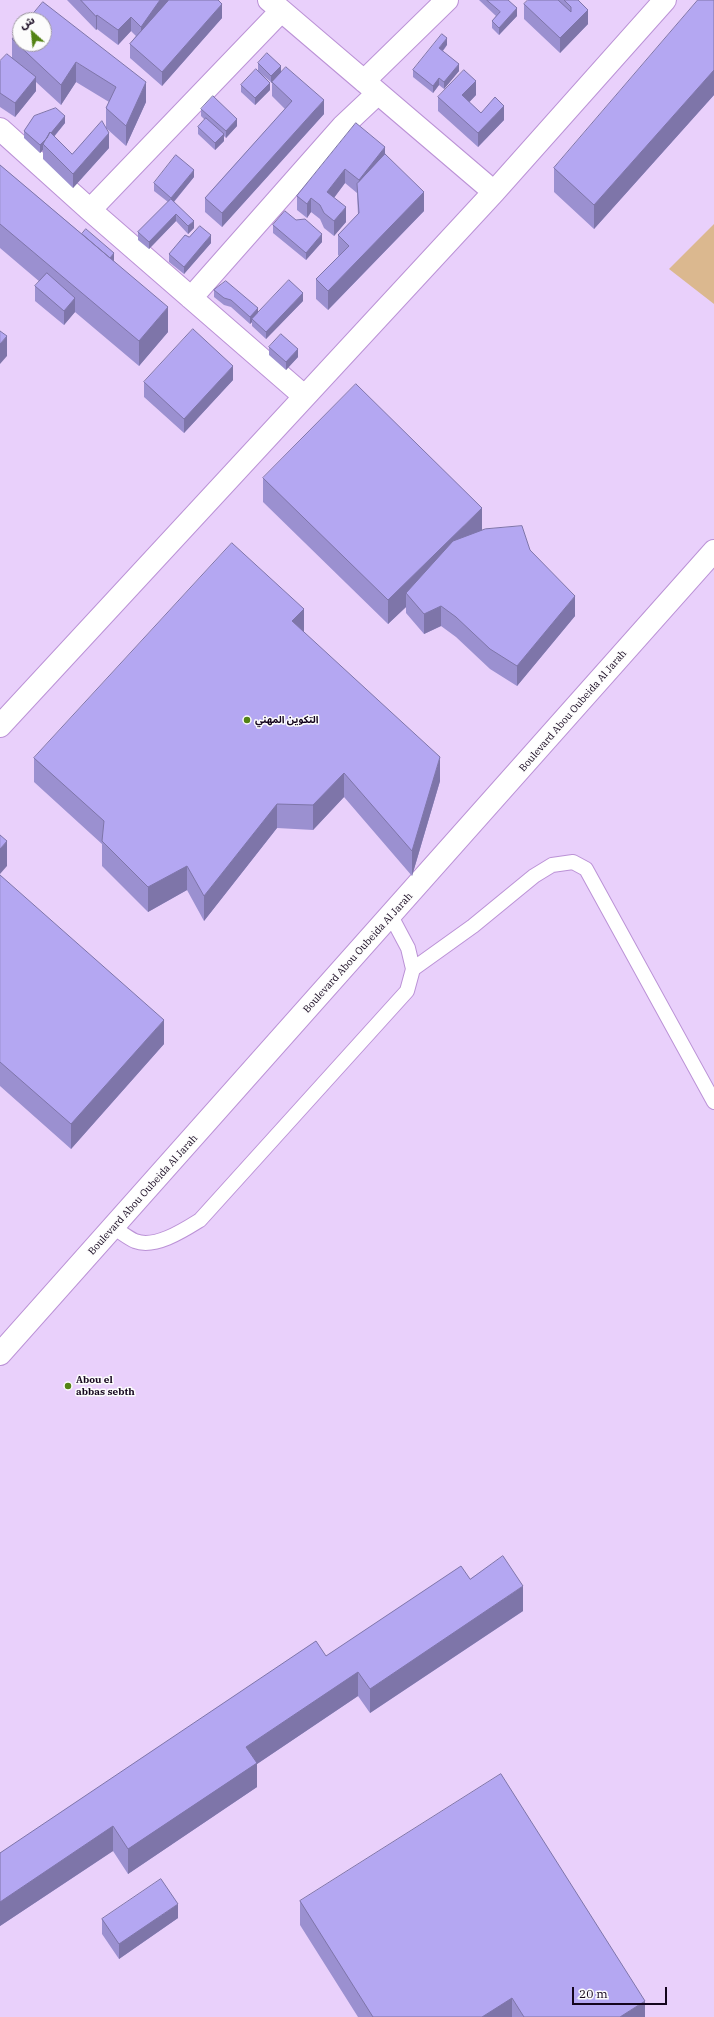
<!DOCTYPE html>
<html>
<head>
<meta charset="utf-8">
<style>
	body { margin:0 }
	#map { position:relative; width:714px; height:2017px; overflow:hidden; background:#e9d0fb; font-family:"IBM Plex Serif","Noto Sans Arabic",serif }
	canvas { display:block }
	.north { position:absolute; left:12px; top:12px; width:40px; height:40px; box-sizing:border-box; background:#fcfcfc; border:1px solid #9f99a3; border-radius:50%; rotate:333deg; font-size:11px; font-weight:700; line-height:16px; text-align:center; color:#14051d }
	.north::after { content:''; display:block; margin:auto; width:14px; height:18px; background:#538314; clip-path:polygon(50% 0,100% 100%,50% 72%,0 100%) }
	.scale { position:absolute; left:572px; top:1987px; width:95px; height:18px; box-sizing:border-box; border:2px solid #14051d; border-top:0; padding-left:5px; font-size:12px; line-height:14px; white-space:nowrap; color:#14051d; -webkit-text-stroke:3px #fcfcfc; paint-order:stroke }
</style>
</head>
<body>
<div id="map">
<canvas width="714" height="2017"></canvas>
<div class="north">ش</div>
<div class="scale">20 m</div>
</div>
<script>
const ctx = document.querySelector('canvas').getContext('2d');
ctx.lineJoin = 'round';
function paint(path, color) {
  ctx.fillStyle = color;
  ctx.fill(path, 'evenodd');
}
function strokePath(path, color, width, dash) {
  ctx.strokeStyle = color;
  ctx.lineWidth = width;
  ctx.lineCap = dash ? 'butt' : 'round';
  ctx.setLineDash(dash || []);
  ctx.stroke(path);
}
function write(font, color, halo, rows, align = 'center') {
  ctx.font = font + ' "IBM Plex Serif","Noto Sans Arabic",serif';
  ctx.lineWidth = 3;
  ctx.setLineDash([]);
  ctx.textBaseline = 'middle';
  ctx.strokeStyle = halo;
  ctx.fillStyle = color;
  for (const [text, x, y, turn = 0] of rows) {
    ctx.save();
    ctx.translate(x, y);
    ctx.rotate((+turn || 0) * Math.PI / 180);
    ctx.textAlign = isNaN(turn) ? turn : align;
    if (halo) ctx.strokeText(text, 0, 0);
    ctx.fillText(text, 0, 0);
    ctx.restore();
  }
}
const green = new Path2D(`
	M714,224v80l-45,-35z`);
const lane = new Path2D(`
	M413,969l60,-43 61,-50 18,-11 21,-3 13,7 128,233
	M114,1228c7,4 14,10 21,13 20,8 49,-11 65,-21l207,-229 6,-22 -5,-21 -17,-32`);
const street = new Path2D(`
	M269,0l225,192
	M364,81l83,-81
	M0,129l90,81 214,186
	M90,210l191,-199
	M191,298l152,-172 34,-32
	M0,726l494,-534 171,-192`);
const secondary = new Path2D(`
	M0,1354l714,-803`);
const wall = new Path2D(`
	M67,0h151l4,18 -60,68 -32,-28v-14l6,-8 -5,-5 -13,14 -21,-16 -1,1z
	M479,0h29l9,16 -18,19 -7,-7v-7l4,-5z
	M559,0h19l10,24 -28,29 -36,-34v-15l35,-3z
	M714,0v95l-120,134 -40,-37v-24z
	M12,39l32,5 102,58 -20,44 -20,-18 3,20 -36,40 -30,-29v-9l-3,3 -16,-15v-7l41,-8 -11,14 18,17 34,-26v-20l3,-6 -33,-20 -15,23 -25,-23v9l-21,26 -15,-10v-46l12,-3z
	M447,45l-4,6 16,20 -15,18 -5,-4 -6,8 -20,-16v-7z
	M258,63l23,9 43,42 -102,113 -17,-15v-14l80,-89 -13,-13v-13l-13,-11 11,18 -15,15 -14,-13v-7l17,-14z
	M476,95l-7,7 12,11 23,7 -26,27 -40,-36v-14z
	M201,109l36,17 -11,12 -2,-2v5l-9,9 -17,-16v-7l7,-7 -4,-4z
	M356,123l29,32 39,56 -96,99 -12,-11v-20l23,-23 -1,-1v-20l20,-20 -1,-22 -12,-10 -11,15 12,24 -12,14 -10,-8 -4,-9 -9,-7 -4,6 -10,-8v-14z
	M0,165l114,96 54,71 -29,34 -64,-54 -11,13 -29,-24v-15l5,-4 -40,-34z
	M194,177l-20,25 20,26 -6,6 -12,-13 -27,28 -11,-9v-8l30,-30 -14,-11v-8z
	M296,220l26,22 -16,18 -33,-27v-8z
	M189,237l22,6 -27,31 -15,-12v-8z
	M214,290l44,23 45,-12 -37,38 -14,-13v-4l-2,2 -19,-17 -7,-2 -10,-8z
	M269,347l29,10 -12,13 -17,-15z
	M233,380l-49,53 -40,-36v-15z
	M263,478l219,52 48,20 45,66 -58,70 -27,-17 -34,-32 -15,-11 -17,8 -18,-21v-6l-18,17 -125,-122z
	M304,632l136,149 -28,95 -68,-79 -31,33 -36,-2 -73,93 -17,-31 -39,22 -46,-46v-22l-68,-62v-24z
	M0,875l164,169 -93,105 -71,-63z
	M470,1579l53,32 -153,102 -12,-17 -101,68v23l-129,87 -15,-23 -113,75v-73l326,-197z
	M300,1901l345,116h-287l-58,-92z
	M178,1918l-59,41 -17,-25v-15z`);
const shadedWall = new Path2D(`
	M160,0h8v2l-27,40v-15z
	M222,4v14l-60,68v-14z
	M517,8v8l-18,19v-7z
	M588,10v14l-28,29v-15z
	M97,15v14l-1,1v-14z
	M131,17v14l-13,14v-15z
	M447,38v7l-8,10v-7z
	M76,62v20l-15,23v-20z
	M459,64v7l-15,18v-7z
	M281,66v7l-10,10v-7z
	M714,70v25l-120,134v-24z
	M36,77v14l-21,26v-14z
	M439,78v7l-6,8v-7z
	M476,81v14l-14,15v-15z
	M146,82v20l-20,44v-20z
	M270,83v7l-15,15v-7z
	M324,100v14l-102,113v-14z
	M504,106v14l-26,27v-14z
	M65,116v7l-20,24 -2,-3v6l-3,3v-8z
	M237,119v7l-11,12v-7z
	M109,133v15l-36,40v-14z
	M224,134v7l-9,9v-7z
	M385,147v14l-26,33v-14z
	M345,169v14l-18,24v-15z
	M194,170v7l-23,28v-7z
	M424,192v19l-96,99v-19z
	M311,198v14l-4,6v-14z
	M346,207v15l-12,14v-15z
	M176,214v7l-27,28v-7z
	M194,221v7l-6,6v-8z
	M322,234v8l-16,18v-7z
	M211,235v8l-27,31v-7z
	M114,253v15l-9,-4z
	M303,293v8l-37,38v-7z
	M75,298v14l-11,13v-14z
	M168,307v25l-29,34v-25z
	M258,308v8l-6,3v3l-2,2v-7z
	M7,336v20l-7,8v-20z
	M298,349v8l-12,13v-8z
	M233,366v14l-49,53v-14z
	M482,508v24l-76,61v14l-18,17v-24z
	M575,596v20l-58,70v-20z
	M441,606v20l-17,8v-20z
	M304,609v24l-12,-12z
	M440,757v24l-28,95v-25z
	M344,773v24l-31,33v-25z
	M277,804v24l-73,93v-25z
	M7,841v25l-7,8v-25z
	M187,866v24l-39,22v-25z
	M164,1020v24l-93,105v-25z
	M523,1586v25l-153,102v-24z
	M358,1672v24l-101,68v23l-129,87v-25l118,-102z
	M113,1826v25l-113,75v-24z
	M178,1904v14l-59,41v-15z
	M512,1998v19h-30z
	M645,2001v16h-25z`);
const building = new Path2D(`
	M81,0h79l-19,27 -10,-10 -13,13 -21,-15 -1,1z
	M169,0h49l4,4 -60,68 -32,-28z
	M487,0h21l9,8 -18,20 -7,-7 8,-9z
	M528,0h30l13,12v-5l-7,-7h14l10,10 -28,28 -36,-34z
	M698,0h16v70l-120,135 -40,-37z
	M43,2l103,80 -20,44 -20,-18 10,-21 -40,-25 -15,23 -49,-46 8,-10v15h24v-24h-16z
	M442,34l5,4 -8,10 20,16 -15,18 -5,-4 -6,8 -20,-16z
	M267,53l14,13 -10,10 -13,-13z
	M7,54l29,23 -21,26 -15,-10v-32z
	M286,67l38,33 -102,113 -17,-15 87,-97 -20,-19z
	M256,69l14,14 -15,15 -14,-13z
	M464,70l12,11 -14,14 19,18 14,-16 9,9 -26,27 -40,-36z
	M213,96l24,23 -11,12 -25,-22z
	M56,108l9,8 -14,17 -1,-1 -3,6 -7,7 -16,-14 10,-15z
	M206,118l18,16 -9,9 -17,-16z
	M102,121l7,12 -36,41 -30,-30 7,-12 22,22z
	M356,123l29,24 -26,33 -14,-11 -18,23 19,15 -12,14 -10,-8 -4,-8 -9,-7 -4,6 -10,-8z
	M385,154l39,38 -96,99 -12,-12 33,-33 -11,-11 21,-22 -2,-29z
	M176,155l18,15 -23,28 -17,-15z
	M0,165l168,142 -29,34 -139,-117z
	M171,199l23,22 -6,5 -12,-12 -27,28 -11,-10z
	M285,211l11,9 9,-1 17,15 -16,19 -33,-28z
	M200,226l11,9 -27,32 -15,-13 16,-19 4,2z
	M86,229l28,24 -4,5 -28,-24z
	M47,273l28,25 -11,13 -29,-25z
	M289,280l14,13 -37,39 -14,-13z
	M226,281l32,27 -8,9 -19,-17 -7,-2 -10,-8z
	M193,329l40,37 -49,53 -40,-37z
	M0,331l7,5 -7,8z
	M281,334l17,15 -12,13 -17,-15z
	M356,384l126,124 -94,92 -125,-122z
	M522,526l8,24 45,46 -58,70 -27,-17 -34,-32 -15,-11 -17,8 -18,-21 47,-52 32,-12z
	M232,543l72,66 -12,12 148,136 -28,94 -68,-78 -31,32 -36,-1 -73,92 -17,-30 -39,21 -46,-46 2,-20 -70,-63z
	M0,835l7,6 -7,8z
	M0,875l164,145 -93,104 -71,-62z
	M503,1556l20,30 -153,103 -12,-17 -112,75 11,16 -129,86 -15,-23 -113,76v-49l316,-212 10,15 135,-90 9,13z
	M501,1774l144,227 -25,16h-96l-12,-19 -30,19h-109l-73,-116z
	M161,1879l17,25 -59,40 -17,-25z`);
const markers = [
	[247,720,4,"#538314"],
	[68,1386,4,"#538314"]
];
const streetNames = [
	["Boulevard Abou Oubeida Al Jarah",573,711,-49],
	["Boulevard Abou Oubeida Al Jarah",358,953,-48],
	["Boulevard Abou Oubeida Al Jarah",143,1195,-48]
];
const poiNames = [
	["التكوين المهني",255,720],
	["Abou el",76,1380],
	["abbas sebth",76,1392]
];
paint(green, '#dbb88f');
strokePath(lane, '#bb92d6', 16);
strokePath(street, '#bb92d6', 24);
strokePath(secondary, '#bb92d6', 24);
strokePath(lane, '#fff', 14);
strokePath(street, '#fff', 22);
strokePath(secondary, '#fff', 22);
paint(wall, '#9b90d0');
paint(shadedWall, '#7e75a9');
paint(building, '#b4a7f2');
strokePath(building, '#7e75a9', 1);
for (const [x, y, r, color] of markers) {
  const dot = new Path2D();
  dot.arc(x, y, r, 0, 2 * Math.PI);
  ctx.fillStyle = color;
  ctx.fill(dot);
  strokePath(dot, '#fcfcfc', 1.5);
}
write('10px', '#14051d', '#fcfcfc', streetNames);
write('bold 10px', '#14051d', '#fcfcfc', poiNames, 'left');
</script>
</body>
</html>
